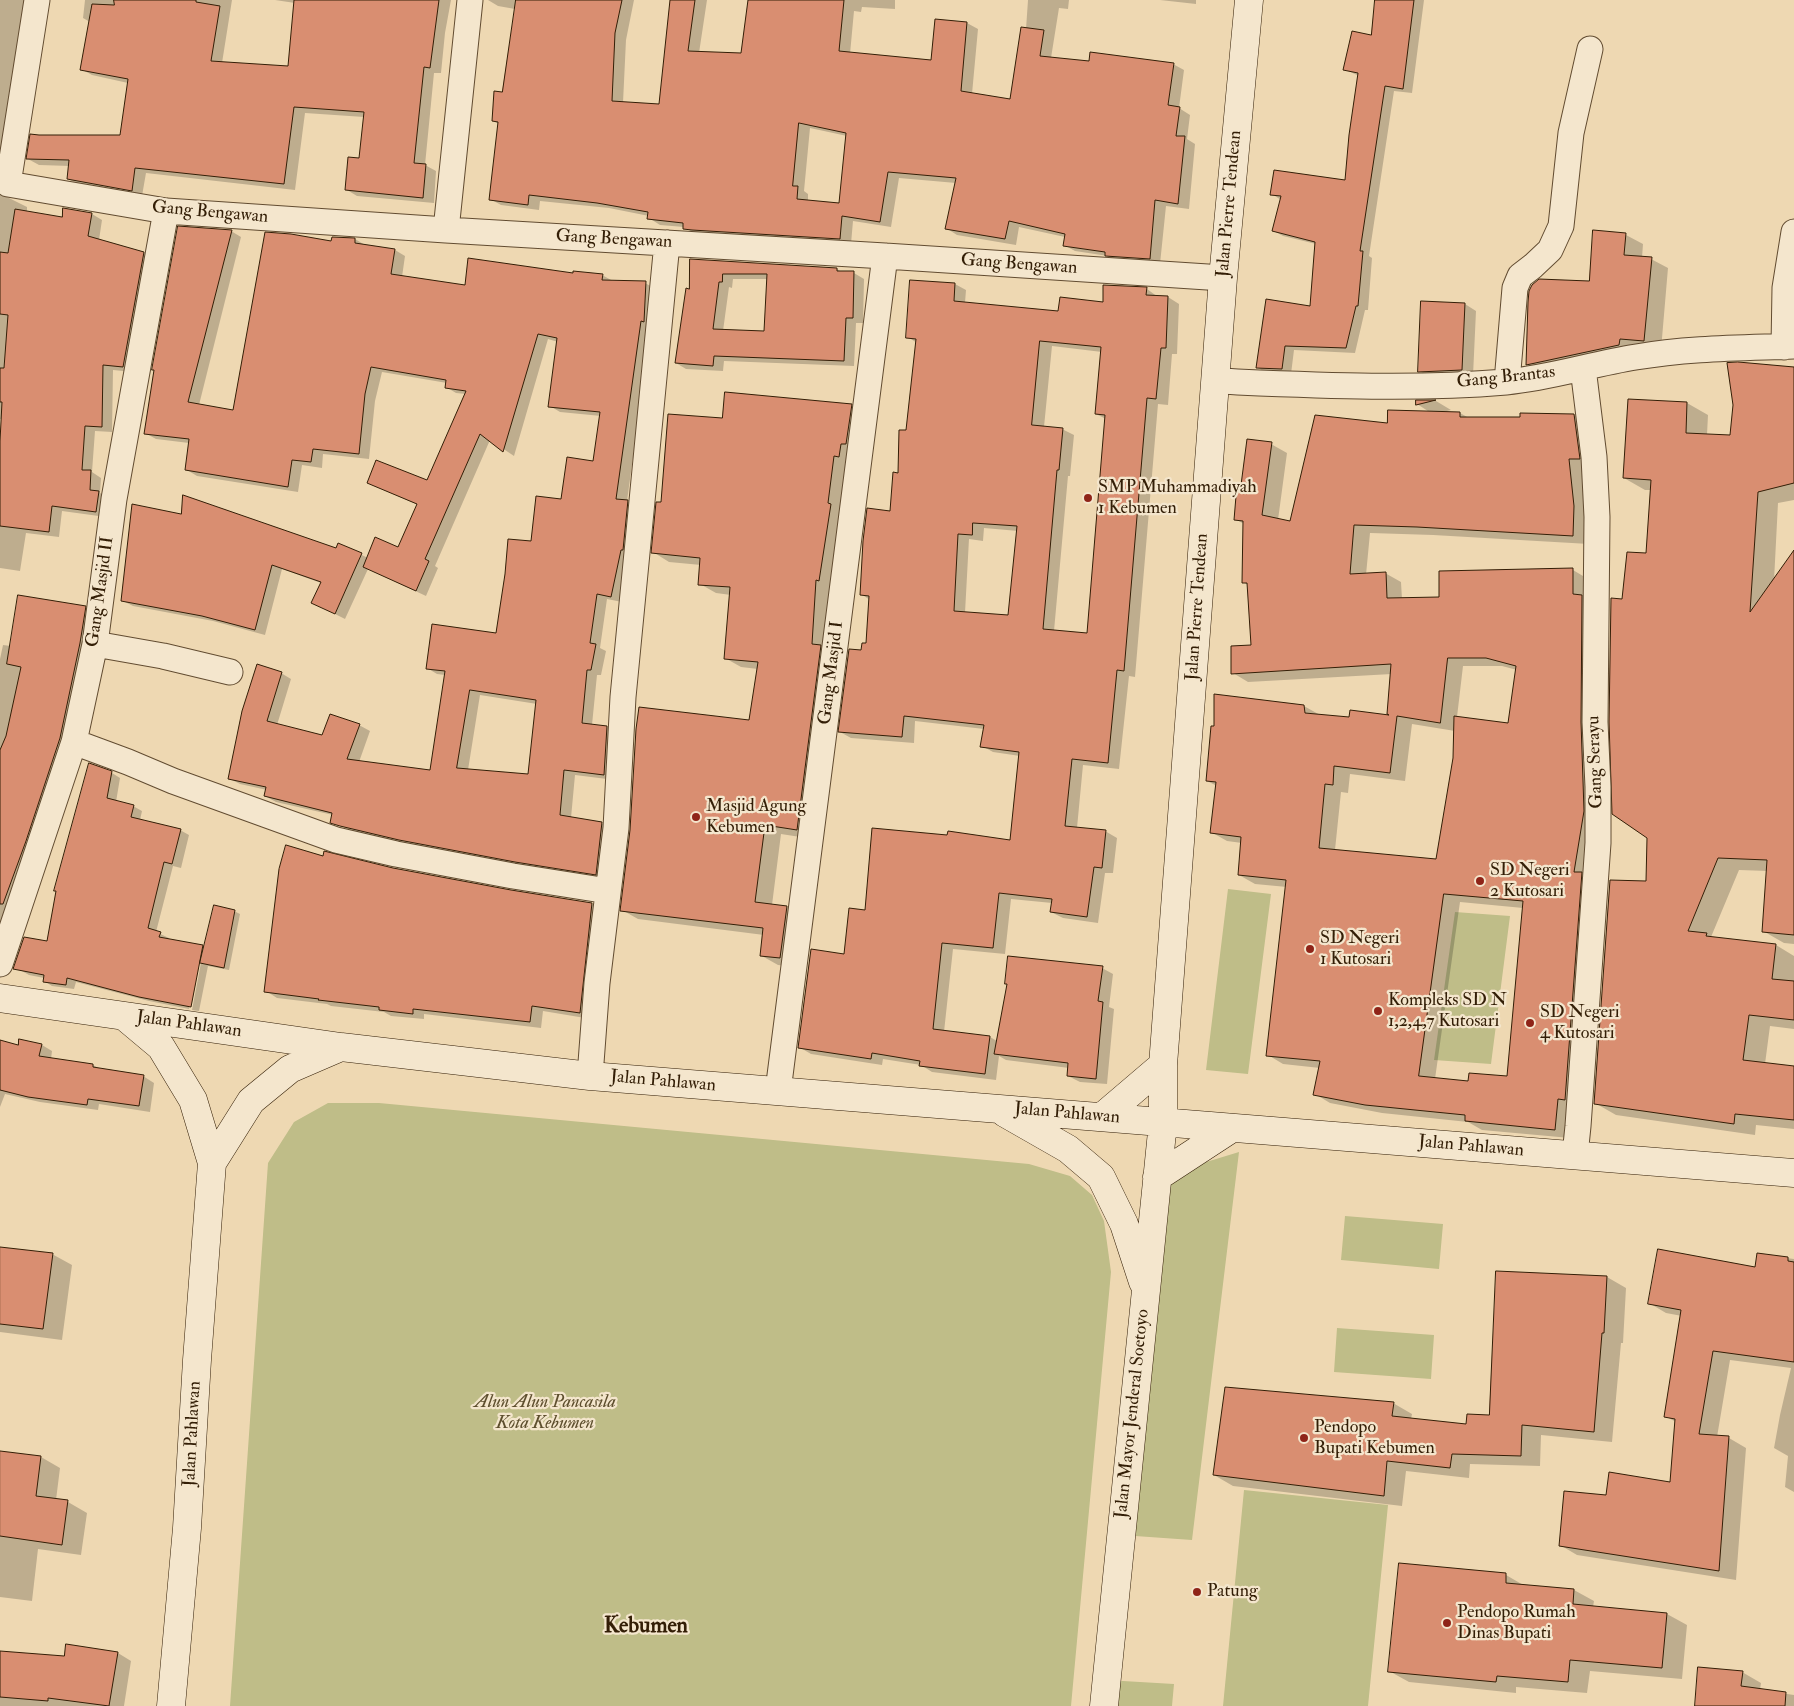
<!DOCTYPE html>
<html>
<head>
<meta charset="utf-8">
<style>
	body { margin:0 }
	canvas { display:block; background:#eed8b2 }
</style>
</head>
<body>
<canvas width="1794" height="1706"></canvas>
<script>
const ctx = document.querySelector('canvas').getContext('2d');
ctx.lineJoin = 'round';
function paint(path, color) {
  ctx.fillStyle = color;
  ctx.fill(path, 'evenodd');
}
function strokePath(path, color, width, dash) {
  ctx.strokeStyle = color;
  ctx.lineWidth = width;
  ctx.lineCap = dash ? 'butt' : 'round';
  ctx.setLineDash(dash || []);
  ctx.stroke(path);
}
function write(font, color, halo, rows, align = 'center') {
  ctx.font = font + ' "IM FELL Double Pica",serif';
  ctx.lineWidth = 4.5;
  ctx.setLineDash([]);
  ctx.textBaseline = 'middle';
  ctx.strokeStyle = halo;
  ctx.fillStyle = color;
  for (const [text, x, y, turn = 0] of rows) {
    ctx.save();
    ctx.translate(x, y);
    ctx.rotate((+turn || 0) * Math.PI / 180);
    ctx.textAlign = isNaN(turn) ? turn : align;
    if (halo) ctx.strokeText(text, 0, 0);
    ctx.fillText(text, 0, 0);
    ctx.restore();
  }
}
const green = new Path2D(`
	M1228,889l43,5 -23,180 -42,-4z
	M1455,912l55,4 -19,148 -57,-4z
	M328,1103h51l650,61 41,12 22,19 12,26 7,51 -40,434h-841l38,-543 26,-41z
	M1239,1152l-47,388 -71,-5 36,-358z
	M1345,1216l98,8 -4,45 -98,-9z
	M1337,1328l97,7 -3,44 -97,-7z
	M1244,1490l144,15 -20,201h-145z
	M1106,1680l68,4 -2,22h-67z`);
const shadow = new Path2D(`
	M0,0h35l-16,46 -11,56 8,5 -12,82 1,7 22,11v5l36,7 29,-5 10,6 -3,20 45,13 10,6 -21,113 -20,-2 -1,62 -17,-1 -3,41 9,6 -1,15 9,5 -3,19 -44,-6 -3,26 -33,-4 -6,38 -20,-3v-105l2,-44h-2z
	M85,0h147l-10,63 67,4 6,-64 -20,-3h176l-6,33 -4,40h-7l-9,92 11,6 -2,32 -77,-7 -10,-6 13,-31 4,-42 -59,-4 -10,77 -149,-17 -4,23 -63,-11 -11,-6 2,-13 -31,-1 -11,-6 93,-22 7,-54 -36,-8 -11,-6 9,-47 -7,-4z
	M488,0h146l-8,40 -3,63 37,2 11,-105h36l-8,53 43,1 8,-54h145v9l-33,-2 -1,5 -7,-1 -4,43 83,7 3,-41 31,3 11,6 -6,65 39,6 15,-71 2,-29h41l-1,9 -9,-1 -8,50 39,4 83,2 11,6 -5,38 11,7 -3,24 8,5 -6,65 -23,-3 -6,58 -43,-2 -9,-6 -33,-5 -11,-6 1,-8 -46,-10 -3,18 -59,-10 -11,-7 10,-45 -57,-5 -8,49 -38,-6 -2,23 -156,-10 -11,-7 -24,-2 -11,-7v-2l-40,-8 -69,-7 -1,9 -38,-5 -11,-6 9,-75 -6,-3 10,-28 12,-84 -17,-3zM810,128l37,8 -7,68 -32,-3v-7l-4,-3z
	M1160,0h36v4z
	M1376,0h48l-12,93 -18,-2 -25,165 3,2 -4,52h-3l-10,43 -61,-3 -3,24 -24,-1 -9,-5 53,-61 5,-63 -33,-8 -9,-5 7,-31 -9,-6 75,-13 12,-105 -15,-7 28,-32z
	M231,231l10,6 -42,168 35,7 98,-169 23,-4 10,6 30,5 10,6 -3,21 64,9 108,-11h28l11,6 32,2 11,6 -29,212 11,6 -16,95 -15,-3 -7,49 6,3 -5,24h-4l-5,50 15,2 10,6 -2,47 -40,-5 -4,43 30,5 11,6 -6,51 -79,-13 -117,-22 -58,-14 -21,-9 2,-7 -57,-13 -11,-6 2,-6 -27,-6 -10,-5 51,-106 10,6 -14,46 46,11 36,-11 11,6 -11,31 72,10 14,-97 -8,-1 -10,-6 70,-34 35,-92 30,-41 32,-38 7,-47 -41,-4 -10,-6 8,-64 -10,-3 -34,117 -24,-16 -55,126 3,2 -12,28 -58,-27 -23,50 -22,-11 -2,-25 -39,-14 -17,66 -52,-14 -80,-15 -10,-5 214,-52 2,-5 29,14 30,-9 20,-44 -50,-22 60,-1 38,-88 -10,-1 -10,-6 1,-4 -65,-11 -7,29 -6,58 -46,-5 -1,14 -20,-3 -4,27 -101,-16 -10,-6 2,-27 -33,-4 -11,-6zM480,695l57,9 -8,72 -61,-6z
	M1594,232l32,3 17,9 -1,14 9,1 17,9 -7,82 -117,24 -17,-10 63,-82z
	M692,260l145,9 6,4h11l10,6 -1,44h-7l-2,43 -130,-5 -1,10 -37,-2 -10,-6 14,-73zM733,279h35l-3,53 -42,-1 6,-44 3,1z
	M955,284l11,6 -1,13 94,9 45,-9 43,-14 11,8h10l11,7 -2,50h-5l-4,51 -10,-1 -23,273 -6,-1 -10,93 -36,-4 -6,63 28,3 12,7 -4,35h-8l-7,50 -35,-5 -12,-6 1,-9 -41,-4 -6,55 -52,-5 -9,83 46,5 7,4 105,-73 11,6 -4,33 5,2 -7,75 -27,-2 -12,-6 1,-8 -63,-8 -7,-4 -3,24 -64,-8 -11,-7 -38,-6 -1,6 -71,-11 -12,-7 67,-135 145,-70 9,-86 -27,-4 -11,-6 2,-17 -69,-8 -1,22 -63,-5 -11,-6 23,-80 4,-8 3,-44 -9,-6 30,-81 16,-82 10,-88 -9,-6zM1052,346l50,6 -6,62 10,5 -18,215 -34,-3 14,-155h2l4,-41 -12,-6 -18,-2zM984,528l34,3 -8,86 -45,-4 4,-74 14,2z
	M1422,302l43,2 11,7 -3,65 -43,1 -11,-6z
	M1794,369v131l-16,3 -4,78 20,-29v392l-10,-1 -21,-12 5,-60 -29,-1 -28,67 65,8 18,11v73l-24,-3 -5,38 29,3v62l-38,-4 -1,10 -139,-20 -21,-12 52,-221 2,-45 -26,-236 25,-46 3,-65h-6l-21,-12 5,-78 58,3 21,12 -1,20 25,2z
	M1436,401l15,9 -8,2 17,1 9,5 52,1 53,-4 16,9 -1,120 -156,-9 -63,-2 -4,42 19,-2 16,9 1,17 39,-1 132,-28 15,9 8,152 -26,407 -88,-8 -14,-8 -86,-9 -52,-10 -15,-9 5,-26 -37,-4 -15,-9 19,-168 -32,-3 -16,-9 3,-32 -15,-2 -16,-9 6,-46 -10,-5 97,-75 16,9 30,3 43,-2 -1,-42 -144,8 -15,-9 20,-27 -5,-61 -5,-3 1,-58 -9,-5 8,-33 28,-42 16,9 -9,67 13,2 98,-98 42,-11 -14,-9v-2zM1463,666h39l15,4 -8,55 -52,-8zM1412,724l43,7 -1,27 -17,103 -102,-11 6,-58 7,1 2,-19 55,7zM1460,902l63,6 -15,170 -38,4 -35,-3z
	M851,405l16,9 -54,425 -32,-5 -9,71 15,2 16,9 -7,51 -18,-2 -16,-9 2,-21 -126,-16 -16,-9 128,-188 8,-53 -17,-2 -16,-9 6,-63 -15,-2 -16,-9 1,-19 -32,-3 -16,-10 9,-48 61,-85z
	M85,607l10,6 -5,36 -90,288v-278l3,-14 8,1z
	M112,773l8,5 -4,24 17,4 9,5 -2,9 40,10 9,5 -8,33 -8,-2 -17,66 13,6 -1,2 37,8 29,-37 6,3 -11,56 -21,-4 -9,45 -7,-1 12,-63h-3l-12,62 -40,-8 -73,-19 -2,7 -22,-3 -8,-5v-3l-15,-3 -9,-5 28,-27z
	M324,858l187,33 81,13 11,7 -12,108 -48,-8 -2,17 -117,-14v5l-33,-3 -7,-4 -53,-6 -4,-2 -50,-6 -11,-7z
	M20,1040l22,5 10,6 -1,8 42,6 9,5 41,6 11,7 -4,29 -51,-8 -1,6 -58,-8 -35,-8 -5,13v-65l19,5z
	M0,1248l52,6 20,11 -10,75 -62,-8z
	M1758,1254l36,5v233l-9,-5 3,-31 -14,-8 6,-33 11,-47 -61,-8 -13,77 12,1 17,10 -10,132 -159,-25 -17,-10 111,-62 5,-61 -11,-6 17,-100 -16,-3 -17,-10 107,-34z
	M1607,1277l19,11 -3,55h-2l-9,99 -71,-7 -1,31 -70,-2 -1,14 -63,-7 -4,35 -169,-20 -19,-11 179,-72 19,11 -1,5 57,6 22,-9z
	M0,1452l41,5 19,11 -4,32 12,2 19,11 -6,42 -43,-6 -6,52 -32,-4z
	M1400,1564l106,11 19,11 49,4 20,11 -1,6 74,7 20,11 -5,54 -92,-8 -3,22 -71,-6v6l-107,-11 -20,-11z
	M0,1652l65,5 53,-4 13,8 -7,45h-124z
	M1742,1672l19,11 -1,7 34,5v11h-97z`);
const building = new Path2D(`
	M114,0h82v2l24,4 -9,55 77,5 6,-66h145l-9,68 -6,-1 -10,96 12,1 -3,34 -78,-8 3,-33 11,1 5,-46 -70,-5 -10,77 -149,-16 -3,23 -65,-12 2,-19 -43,-1 4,-25 9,1h81l8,-56 -48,-9 12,-66 22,1z
	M516,0h106l-7,33 -3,68 47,3 11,-104h25l-7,51 53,2 7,-53h96l-5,51 92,9 4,-41 32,3 -6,69 49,8 11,-72 23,3 -4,26 49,5 1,-9 84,11 -6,42 12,2 -4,29h9l-7,68 -23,-4 -5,59 -45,-3v-4l-42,-6 2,-12 -56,-13 -4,18 -60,-10 11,-51 -68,-6 -8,50 -38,-6 -2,23 -148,-9 -9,-1v-6l-36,-4 1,-7 -51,-9 -68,-8 -1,10 -39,-5 9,-78 -6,-1 2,-30 8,1zM799,123l47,10 -7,70 -42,-4 1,-13h-5z
	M1375,0h39l-11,89 -18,-3 -25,165h3l-5,55h-2l-10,42 -61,-2 -3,23 -26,-1 10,-69 44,7 5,-64 -43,-11 9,-35 -11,-1 4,-25 71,10 4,-45 9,-62 -15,-3 9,-39 19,4z
	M63,208l29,5 -4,23 56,16 -21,115 -20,-2 -1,62 -17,-1 -3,44h9l-1,20 9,1 -3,21 -44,-6 -3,26 -49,-6v-85l2,-39h-2v-34h4l4,-53 -8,-1v-62l8,1 7,-44 47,8z
	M178,226l54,4 -44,172 45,8 32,-178 26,2 40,7 1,-4 23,1v5l40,6 -4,25 74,11 3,-27 105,15v-2l30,3 -1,6 44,1 -2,41 -3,-1 -25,178 12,1 -5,50h-2l-10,47 -14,-3 -7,49 6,1 -5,26h-4l-5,53 25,3 -3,49 -40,-5 -4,45 42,7 -6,53 -81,-13 -116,-22 -59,-14 -10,-3 2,-10 -68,-17 2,-9 -38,-8 14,-68 15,-47 25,8 -15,49 55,14 8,-21 30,10 -13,35 83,11 15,-99 -19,-2 6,-45 64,9 9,-59 3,-35 23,2 5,-45 25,3 6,-42 26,4 7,-49 -52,-5 9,-69 -19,-4 -35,118 -23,-18 -55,125 4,2 -13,30 -53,-24 12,-30 23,10 19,-43 -50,-21 9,-23 51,20 39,-89 -21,-3 1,-8 -75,-13 -6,27 -6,60 -46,-5 -2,13 -19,-2 -4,27 -103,-17 4,-31 -45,-5 10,-64h-2zM470,690l66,10 -8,74 -71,-6z
	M1593,230l33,3 -2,22 28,2 -8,84 -24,-2 -1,6 -93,20 2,-63 1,-11 3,-6 7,-6 50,2z
	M690,259l147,9v3h17l-1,47h-7l-2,43 -130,-5 -1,10 -38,-3 11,-75 3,1zM723,274h44l-3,57 -51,-2 6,-47h3z
	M910,280l45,3 -1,18 104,10 2,-14 43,5v-17l44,2 -1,8 22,1 -2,52h-5l-5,51 -9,-1 -23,273 -7,-1 -9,93 -36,-4 -7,67 41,4 -4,38 -8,-1 -7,50 -37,-5 2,-13 -53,-6 -6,55 -51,-5 -9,86 57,7 -5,38 -66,-8 1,-5 -48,-8 -1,6 -73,-11 13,-99 33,5 5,-46 16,2 7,-82 75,7 1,-4 62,9 9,-88 -39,-5 4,-22 -80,-9 -2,21 -64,-5 11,-83 12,1 1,-7h4l3,-47 -9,-1 3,-54 4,-33 23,3 3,-39 5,1 1,-43h7l10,-91 -10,-1zM1040,341l61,6 -6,67 10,1 -18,218 -44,-4 14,-159h2l4,-42 -31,-3zM973,523l44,3 -9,89 -54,-4 4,-77 14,1z
	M1421,301l44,2 -3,67 -44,2z
	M1738,362l56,5v116l-36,9 -8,120 44,-62v385l-32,-3 5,-72 -49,-2 -30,73 19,2 -1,3 70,8 -4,35 22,2v39l-45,-5 -6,45 51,6v54l-59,-6 -1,10 -140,-20 16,-224 36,1 1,-43 -35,-24 -3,-92 2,-124 11,1 5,-47 19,1 5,-73 -28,-2 5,-79 59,3 -1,31 44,2 3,-30 -6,-42z
	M725,392l127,12 -6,40h-5l-2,13 -5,-1 -6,47 3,1 -12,77 -3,-1 -4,64 9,1 -24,185 -32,-5 -10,77 32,4 -7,52 -20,-2 3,-28 -143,-17 10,-81 6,-101 3,-22 110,13 9,-58 -34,-3 6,-72 -32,-2 2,-27 -49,-5 5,-51h5l7,-88 54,4z
	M1416,400h20l-20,5z
	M1388,410l72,2v5h60v-4l54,1 6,45h-11l5,47 -1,30 -156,-9 -63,-2 -4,49 36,-2 1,26 52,-1v-26l134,-3v26l9,1 -1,127 3,89 -10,61h8l-17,228 -7,-1 -3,31 -90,-9v-6l-100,-10 -52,-10 7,-34 -54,-5 20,-176 -48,-5 3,-38 -31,-4 6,-51 -10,-1 5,-55h3v-32l90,11 1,8 44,4 1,-7 39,5 -2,-1 4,-50 -160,10v-28l20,-1 -4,-62h-5l1,-62 -9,-1 3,-36 4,1 6,-46 25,3 -10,73 28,6 25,-106 72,8zM1448,658h38l30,8 -8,57 -54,-7 -1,42 -17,101 -117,-11 6,-64 8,1 1,-19 56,7 7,-57 43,7zM1444,894l79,7 -16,175 -38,-3 -1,8 -49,-5z
	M183,495l153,53 2,-5 24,10 -27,61 -24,-11 10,-21 -49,-17 -17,65 -53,-14 -81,-15 11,-97 49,10z
	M18,595l68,11 -6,37 -20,95 -34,103 -23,63h-3v-154l6,-14 15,-69 -14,-3z
	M89,763l23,8 -5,27 27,7 -3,12 50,12 -9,35 -8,-2 -16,66 13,4 -2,5 44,8 -12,62 -52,-10 -72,-19 -1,7 -23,-3 1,-7 -31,-6 11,-32 23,4 9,-50h-2z
	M286,845l37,11 1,-5 69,17 118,22 81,13 -12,110 -48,-7 -2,16 -117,-13v5l-34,-4v-3l-61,-7 1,-1 -55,-7 15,-123z
	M214,905l21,5 -11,58 -24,-5z
	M1008,956l95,10 -5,35 5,1 -7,77 -29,-3 1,-13 -74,-9 13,-70h-2z
	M19,1039l23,5 -3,12 54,8v3l51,8 -5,31 -51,-7 -1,6 -59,-8 -28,-7v-50l18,5z
	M0,1247l53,6 -10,76 -43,-5z
	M1658,1249l97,18 2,-14 31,4v4l6,1v100l-81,-11 -14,83 30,2 -10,135 -160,-25 5,-55 42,4 3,-23 61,10 5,-63 -11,-2 17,-107 -33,-6z
	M1496,1271l111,5 -3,57h-2l-8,99 -72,-7 -1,31 -69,-2 -2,14 -63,-7 -3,35 -171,-21 12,-88 169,15 -2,14 74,8 1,-10 22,1z
	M0,1451l41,5 -5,40 32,4 -6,45 -62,-9z
	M1399,1563l107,10v10l68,6 -1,15 94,9 -5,55 -92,-8 -2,22 -71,-6 -1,6 -108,-10z
	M66,1644l52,8 -9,54 -61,-8v3l-48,-4v-46l64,5z
	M1698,1667l45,4 -2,15 45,6 -1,14h-90z`);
const minor = new Path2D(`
	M37,0l-29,184 158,27 280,19 439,26 338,22
	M446,230l24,-230
	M1784,347l1,-59 9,-56
	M1216,381c97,4 193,9 290,1 44,-4 86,-18 130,-25 52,-9 105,-9 158,-11
	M1507,382l8,-94 5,-12 13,-10 17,-16 11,-24 10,-93 19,-84
	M95,644l68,12 67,16
	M74,742l54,20 45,19 163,59 60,14 117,22 95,15
	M0,964l74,-222 21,-98 19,-145 52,-288
	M590,1076l7,-93 19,-155 7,-131 44,-454
	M778,1091l107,-835
	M1575,1155l3,-29 20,-283v-56l-3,-65 2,-205 -3,-60 -11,-89`);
const secondary = new Path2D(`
	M0,998l341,49 249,29 1204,97
	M124,1016l37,31 32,53 19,63 -15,197 -10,168 -16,178
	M1005,1113l63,36 33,28 23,47 19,58
	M1102,1117l61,-52
	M212,1163l39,-62 39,-32 51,-22
	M1157,1177l75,-49
	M1104,1706l59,-584v-57l60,-787 26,-278`);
const markers = [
	[1088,498,5,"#8f2418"],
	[696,817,5,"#8f2418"],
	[1480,881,5,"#8f2418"],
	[1310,949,5,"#8f2418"],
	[1378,1011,5,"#8f2418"],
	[1530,1023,5,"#8f2418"],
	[1304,1438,5,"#8f2418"],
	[1197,1592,5,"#8f2418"],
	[1447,1623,5,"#8f2418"]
];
const streetNames = [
	["Jalan Pierre Tendean",1230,204,-85],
	["Gang Bengawan",210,213,5],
	["Gang Bengawan",614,240,3],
	["Gang Bengawan",1019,265,4],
	["Gang Brantas",1506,378,-6],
	["Gang Masjid II",101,592,-82],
	["Jalan Pierre Tendean",1198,607,-86],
	["Gang Masjid I",832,673,-83],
	["Gang Serayu",1596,762,-92],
	["Jalan Pahlawan",189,1025,8],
	["Jalan Pahlawan",663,1082,5],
	["Jalan Pahlawan",1067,1114,5],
	["Jalan Pahlawan",1471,1147,5],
	["Jalan Mayor Jenderal Soetoyo",1133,1414,-84],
	["Jalan Pahlawan",193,1434,-87]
];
const poiNames = [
	["SMP Muhammadiyah",1098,488],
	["1 Kebumen",1098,509],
	["Masjid Agung",706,807],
	["Kebumen",706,828],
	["SD Negeri",1490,871],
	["2 Kutosari",1490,892],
	["SD Negeri",1320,939],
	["1 Kutosari",1320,960],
	["Kompleks SD N",1388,1001],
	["1,2,4,7 Kutosari",1388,1022],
	["SD Negeri",1540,1013],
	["4 Kutosari",1540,1034],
	["Pendopo",1314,1428],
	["Bupati Kebumen",1314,1449],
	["Patung",1207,1592],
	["Pendopo Rumah",1457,1613],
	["Dinas Bupati",1457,1634]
];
const parkNames = [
	["Alun Alun Pancasila",545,1403],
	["Kota Kebumen",545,1424]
];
const districtNames = [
	["Kebumen",646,1627]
];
paint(green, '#bfbd88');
paint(shadow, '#0003');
paint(building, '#d98e71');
strokePath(building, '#331e06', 1);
strokePath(minor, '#624c31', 27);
strokePath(secondary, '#331e06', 29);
strokePath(minor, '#f4e6cd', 25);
strokePath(secondary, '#f4e6cd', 28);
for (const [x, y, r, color] of markers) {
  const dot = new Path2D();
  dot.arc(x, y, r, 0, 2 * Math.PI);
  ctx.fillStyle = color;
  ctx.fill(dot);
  strokePath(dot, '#f4e6cd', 2);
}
write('18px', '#331e06', '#f4e6cd', streetNames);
write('18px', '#331e06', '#f4e6cd', poiNames, 'left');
write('italic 18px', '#5d4e2d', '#f4e6cd', parkNames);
write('bold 22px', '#331e06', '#f4e6cd', districtNames);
</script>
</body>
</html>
